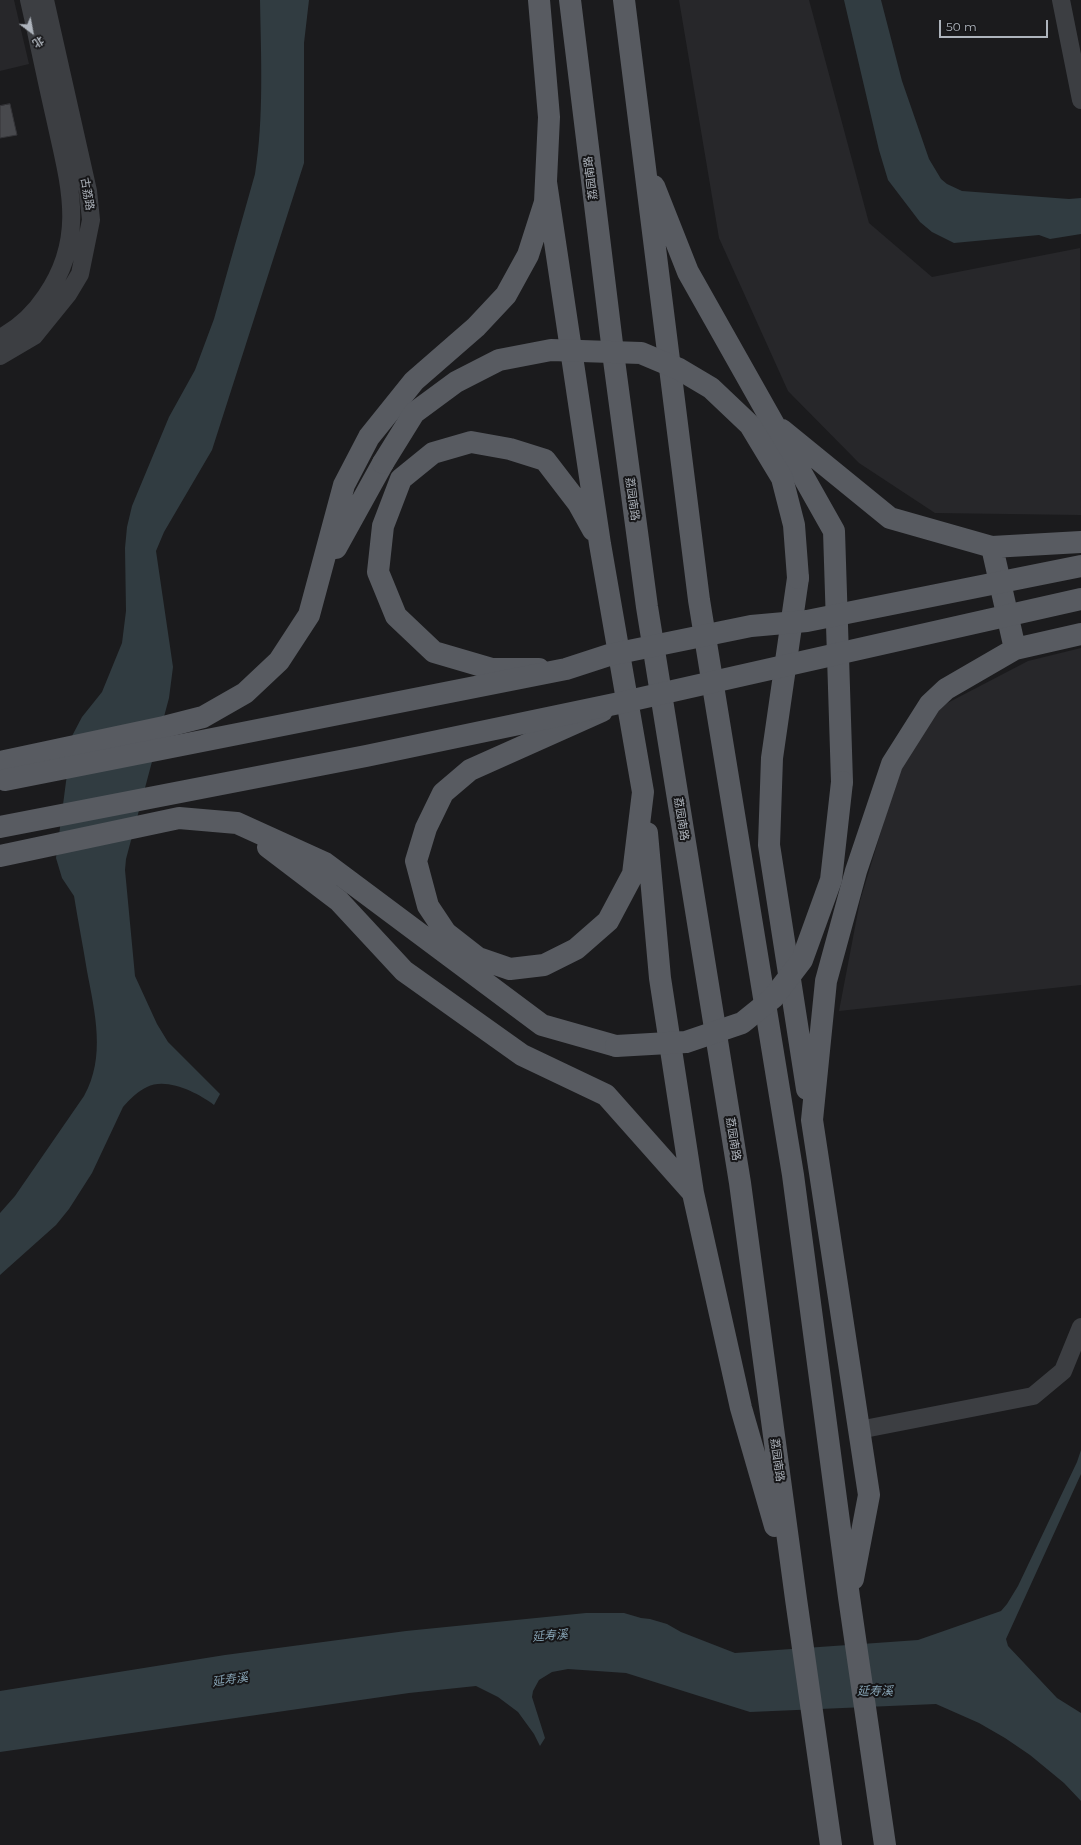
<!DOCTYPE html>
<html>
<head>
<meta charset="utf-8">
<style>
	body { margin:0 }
	#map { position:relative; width:1081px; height:1845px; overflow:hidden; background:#1b1b1d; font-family:Montserrat,"Noto Sans SC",sans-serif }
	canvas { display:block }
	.north { position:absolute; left:12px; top:12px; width:40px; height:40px; -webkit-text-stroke:3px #161618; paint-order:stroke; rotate:148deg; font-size:11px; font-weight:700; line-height:16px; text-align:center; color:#aeb4bc }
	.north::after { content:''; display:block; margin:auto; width:14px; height:18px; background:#aeb4bc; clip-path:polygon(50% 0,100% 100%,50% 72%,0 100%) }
	.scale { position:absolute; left:939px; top:20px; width:109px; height:18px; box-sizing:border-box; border:2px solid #aeb4bc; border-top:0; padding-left:5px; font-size:12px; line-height:14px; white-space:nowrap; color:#aeb4bc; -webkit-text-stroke:3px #161618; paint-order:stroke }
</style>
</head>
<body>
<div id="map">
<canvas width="1081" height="1845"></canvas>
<div class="north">北</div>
<div class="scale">50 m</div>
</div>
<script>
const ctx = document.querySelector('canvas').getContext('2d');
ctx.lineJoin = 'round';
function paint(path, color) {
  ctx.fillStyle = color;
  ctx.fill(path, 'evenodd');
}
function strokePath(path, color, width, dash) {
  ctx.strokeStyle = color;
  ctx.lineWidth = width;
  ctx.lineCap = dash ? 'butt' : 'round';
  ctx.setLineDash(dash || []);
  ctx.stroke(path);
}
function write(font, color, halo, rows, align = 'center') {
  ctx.font = font + ' Montserrat,"Noto Sans SC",sans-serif';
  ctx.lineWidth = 4;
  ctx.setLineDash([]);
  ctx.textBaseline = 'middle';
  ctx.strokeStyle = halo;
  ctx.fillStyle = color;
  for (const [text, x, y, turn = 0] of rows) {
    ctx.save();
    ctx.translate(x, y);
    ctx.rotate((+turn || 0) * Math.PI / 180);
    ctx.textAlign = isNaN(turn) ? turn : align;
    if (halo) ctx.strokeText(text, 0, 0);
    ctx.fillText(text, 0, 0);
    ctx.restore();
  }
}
const built = new Path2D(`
	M0,0h14l15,64 -29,7z
	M679,0h130l60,223 63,54 148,-29 1,267 -146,-2 -76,-50 -71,-72 -69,-153z
	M1081,648v337l-242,26 21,-110 38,-126 36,-65 94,-49z`);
const water = new Path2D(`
	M260,0h49l-5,43v120l-92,287 -48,82 -8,19 17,116 -4,31 -43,161 -1,11 10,106 22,48 11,18 52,52 -6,11c-16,-12 -47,-28 -67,-18 -9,4 -17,12 -24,20l-31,66 -23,36 -13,16 -56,50v-62l15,-17 69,-100c22,-39 11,-83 3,-125 -4,-25 -9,-50 -13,-75l-12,-18 -6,-20 16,-122 10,-19 20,-25 20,-49 4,-32 -1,-63 2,-21 5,-21 37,-89 26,-47 19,-51 41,-145c9,-56 6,-117 5,-174z
	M844,0h37l21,81 27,78 12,20 6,5 15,7 107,8 12,-1v36l-31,5 -11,-4 -85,8 -22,-11 -12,-10 -32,-42 -9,-30z
	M1081,1450v24l-75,165 2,7 49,52 24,15v88l-17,-18 -34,-28 -25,-17 -26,-15 -43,-19 -186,8 -124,-39 -58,-4 -16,3 -13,8 -6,11 -1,6 13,41 -5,8 -6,-12 -16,-22 -20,-15 -22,-11 -67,7 -409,59v-61l225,-36 181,-24 180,-18h38l17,5 9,1 17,5 14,8 54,21 183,-13 83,-29 6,-7 11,-18 59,-124z`);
const building = new Path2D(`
	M10,104l7,31 -17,3v-32z`);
const tertiary = new Path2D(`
	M1061,0l20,100
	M0,338c19,-10 34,-24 46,-42 41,-59 23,-113 9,-178 -9,-39 -17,-79 -26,-118
	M0,356l34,-20 34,-42 12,-20 11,-54 -3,-29 -43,-191
	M859,1430l174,-34 30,-25 18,-44`);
const primary = new Path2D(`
	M570,0l44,360 33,247 93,576 56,416 35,246
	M624,0l75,600 94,575 56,422 36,248
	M546,182l54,362 43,248 -10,82 -25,47 -32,28 -32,16 -34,4 -32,-11 -32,-25 -18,-27 -12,-45 10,-33 17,-35 27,-23 132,-59
	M654,186l34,86 146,259 8,251
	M782,430l108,88 102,29 89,-5
	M992,547l23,102
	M336,548l47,-85
	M798,578l-26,180 -3,87 38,244
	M539,669h-47l-58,-17 -38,-36 -18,-44 5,-46 18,-47 32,-26 38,-11 39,7 35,11 33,43 15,27
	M0,762l164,-35 39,-10 42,-24 34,-32 30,-46 35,-130 25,-48 45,-56 62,-54 30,-32 22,-40 17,-53 4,-85 -10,-117
	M647,833l13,145 33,215 48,215 34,118
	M268,847l71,54 65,70 118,84 84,40 87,98
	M0,856l179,-38 58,5 88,40 217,162 74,21
	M853,1579l16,-84 -57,-375 14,-139 30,-110 36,-107 38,-60 16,-15 69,-40 66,-15`);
const primaryBridge = new Path2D(`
	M383,463l31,-50 42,-31 43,-22 52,-10 90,3 38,16 32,19 39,37 32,53 12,47 4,53
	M5,780l561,-111 43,-14 142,-29 56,-5 274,-55
	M0,827l366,-71 258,-54 457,-103
	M616,1046l70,-4 56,-19 31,-25 29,-38 29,-80 11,-98`);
const streetNames = [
	["荔园南路",591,178,-97],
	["古荔路",87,194,80],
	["荔园南路",632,499,82],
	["荔园南路",681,819,81],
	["荔园南路",733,1139,81],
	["荔园南路",777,1460,82]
];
const waterNames = [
	["延寿溪",550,1636,-5],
	["延寿溪",230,1680,-8],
	["延寿溪",875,1691]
];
paint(built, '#27272a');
paint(water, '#313c41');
paint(building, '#48494d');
strokePath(building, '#353539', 1);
strokePath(tertiary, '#3c3e42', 18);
strokePath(primary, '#585b61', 22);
strokePath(primaryBridge, '#585b61', 22);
write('11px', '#aeb4bc', '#161618', streetNames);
write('italic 12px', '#87a4b5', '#161618', waterNames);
</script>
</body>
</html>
